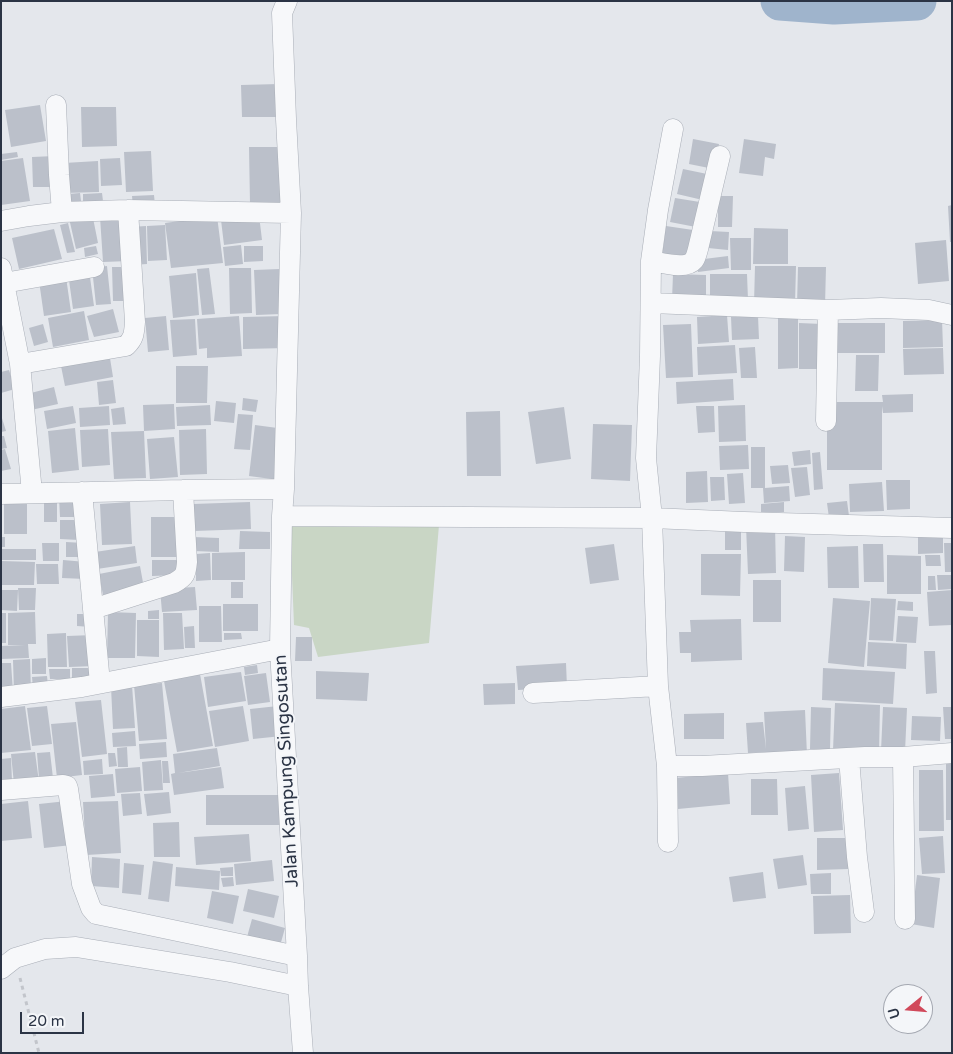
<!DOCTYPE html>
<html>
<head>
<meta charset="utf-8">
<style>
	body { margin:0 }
	#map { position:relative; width:953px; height:1054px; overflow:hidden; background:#e4e7ec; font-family:"Varela Round",sans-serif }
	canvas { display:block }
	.frame { position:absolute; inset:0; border:2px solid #2b3445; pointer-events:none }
	.north { position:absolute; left:883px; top:984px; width:50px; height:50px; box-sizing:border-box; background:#f4f6f9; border:1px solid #a4a8b1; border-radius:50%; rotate:253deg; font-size:14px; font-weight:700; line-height:20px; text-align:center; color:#2b3445 }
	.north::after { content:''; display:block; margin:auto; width:18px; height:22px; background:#d1495b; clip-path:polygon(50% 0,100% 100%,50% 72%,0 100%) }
	.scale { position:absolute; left:20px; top:1012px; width:64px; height:22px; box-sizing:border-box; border:2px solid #2b3445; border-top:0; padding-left:6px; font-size:15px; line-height:18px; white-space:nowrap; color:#2b3445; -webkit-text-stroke:4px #f4f6f9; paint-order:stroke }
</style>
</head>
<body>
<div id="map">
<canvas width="953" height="1054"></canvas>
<div class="frame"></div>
<div class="north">U</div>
<div class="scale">20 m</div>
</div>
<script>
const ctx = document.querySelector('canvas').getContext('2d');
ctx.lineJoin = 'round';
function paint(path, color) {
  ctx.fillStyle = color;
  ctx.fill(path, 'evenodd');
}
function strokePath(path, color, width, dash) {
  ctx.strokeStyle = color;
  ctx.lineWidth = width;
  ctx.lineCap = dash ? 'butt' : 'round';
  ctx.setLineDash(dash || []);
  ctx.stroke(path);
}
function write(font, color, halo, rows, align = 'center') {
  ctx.font = font + ' "Varela Round",sans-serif';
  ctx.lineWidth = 4;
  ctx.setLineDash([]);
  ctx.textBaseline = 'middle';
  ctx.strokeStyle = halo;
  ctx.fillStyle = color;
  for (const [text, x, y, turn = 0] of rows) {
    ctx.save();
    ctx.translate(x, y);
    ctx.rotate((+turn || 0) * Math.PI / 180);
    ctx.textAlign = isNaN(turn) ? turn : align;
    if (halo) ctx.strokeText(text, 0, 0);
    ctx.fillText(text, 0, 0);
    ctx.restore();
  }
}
const green = new Path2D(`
	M439,525l-10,118 -111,14 -9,-29 -15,-3 -4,-99z`);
const river = new Path2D(`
	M780,1l54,4 83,-4`);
const building = new Path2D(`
	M279,84l1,33h-38l-1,-32z
	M40,105l6,36 -35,6 -6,-37z
	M81,107h35l1,39 -35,1z
	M693,139l26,5 -5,25 -25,-5z
	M744,139l32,5 -2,15 -9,-2 -2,19 -24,-3z
	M249,147h33v57h-32z
	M151,151l2,40 -27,1 -2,-40z
	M17,152l1,5 -17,3v-6z
	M55,156l1,31h-23l-1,-30z
	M23,158l7,43 -29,4v-44z
	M120,158l2,27 -21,1 -1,-27z
	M98,161l1,31 -34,1 -1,-30z
	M683,169l29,6 -5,26 -30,-7z
	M80,193l1,8 -12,1 -1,-8z
	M102,193l1,8 -20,1v-8z
	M154,195l1,10 -22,2 -1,-11z
	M718,196h15l-1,31h-14z
	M675,198l31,5 -5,25 -31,-6z
	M952,205v37h-2l-2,-36z
	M92,213l6,30 -22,6 -7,-31z
	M126,215l3,46 -26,1 -3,-45z
	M259,215l3,25 -38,5 -3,-25z
	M217,216l6,47 -52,5 -6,-45z
	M68,223l7,29 -8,1 -7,-28z
	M165,225l2,35 -19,1 -1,-35z
	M146,226l1,38 -15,1 -1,-38z
	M666,226l27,4 -4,30 -27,-4z
	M754,228l34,1v35h-35z
	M54,229l8,30 -43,10 -7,-31z
	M710,231l19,1 -1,18 -20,-2z
	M730,238h21v32h-20z
	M946,240l3,41 -31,3 -3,-41z
	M241,245l2,19 -18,2 -2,-19z
	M96,246l2,8 -13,3 -1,-9z
	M244,246h19v15l-19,1z
	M728,256l1,12 -31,4 -2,-12z
	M107,266l4,38 -15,1 -4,-37z
	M755,266h41l-1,39 -41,-1z
	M112,267h17l1,34h-17z
	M798,267h28l-1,39 -28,-1z
	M209,268l6,46 -13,1 -5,-46z
	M229,268h22l1,45 -22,1z
	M280,269l1,45 -25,1 -2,-45z
	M89,270l5,36 -21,3 -5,-36z
	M196,273l3,42 -26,3 -4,-42z
	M673,274l33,1v25h-34z
	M710,274h37l1,26h-38z
	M66,277l5,35 -27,4 -5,-35z
	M113,309l6,23 -25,5 -7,-21z
	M84,311l5,29 -36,7 -5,-29z
	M727,315l2,27 -31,2 -1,-27z
	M166,316l3,34 -21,2 -3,-34z
	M239,316l3,40 -35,2v-10l-8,1 -2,-30z
	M286,316l1,32 -44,1v-32z
	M758,316l1,23 -27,1 -1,-23z
	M778,316l20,1v51l-20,1z
	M195,319l2,36 -24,2 -3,-37z
	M942,320l1,27 -40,1v-27z
	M799,323l23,1v45h-23z
	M831,323h54v30h-54z
	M43,324l5,18 -14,4 -5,-18z
	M691,324l2,53 -27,1 -3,-53z
	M735,345l2,28 -39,2 -1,-28z
	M755,347l2,31h-16l-2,-30z
	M943,348l1,26 -40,1 -1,-26z
	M109,352l4,25 -48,9 -5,-25z
	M856,355h23l-1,36h-23z
	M176,366h32l-1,37h-31z
	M9,370l6,19 -14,4v-21z
	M733,379l1,21 -57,4 -1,-22z
	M113,380l3,23 -17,2 -2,-23z
	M54,387l4,17 -27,6 -4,-16z
	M913,394v18l-30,1 -1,-7v64h-55v-44l2,-24h54l-1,-7z
	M243,398l15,2 -2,12 -14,-2z
	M216,401l20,2 -2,20 -20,-2z
	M174,404l1,25 -31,2 2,47 -32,1 -3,-47 33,-1 -1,-26z
	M210,405l1,20 -34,1 -1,-19z
	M745,405l1,36 -27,1 -1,-36z
	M73,406l3,17 -29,6 -3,-18z
	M109,406l1,19 -30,2 -1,-19z
	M696,406h18l1,26 -17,1z
	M124,407l2,17 -13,1 -2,-16z
	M564,407l7,52 -35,5 -8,-52z
	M500,411l1,65h-34l-1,-64z
	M238,414l15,1 -3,35 -16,-1z
	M1,415l5,16 -5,1z
	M593,424l39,1 -2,56 -39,-2z
	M255,425l30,4 -6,51 -30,-4z
	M75,428l4,42 -27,3 -4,-42z
	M108,429l2,36 -28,2 -2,-37z
	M206,429l1,45 -27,1 -1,-45z
	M1,436h3l3,12 -6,1z
	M174,437l4,40 -28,2 -3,-40z
	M748,445l1,24 -29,1 -1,-24z
	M751,447h14v41l24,-2 1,15 -26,2 -1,-15h-12z
	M5,449l6,20 -10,2v-21z
	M810,450l1,14 -17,2 -2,-14z
	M820,452l3,37 -9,1 -2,-37z
	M788,465l2,18 -18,1 -2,-18z
	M807,467l3,28 -15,2 -4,-29z
	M707,471l1,31 -22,1v-31z
	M743,473l2,30 -16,1 -2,-30z
	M710,477h14l1,23 -14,1z
	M886,480h24v29l-23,1z
	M882,482l2,29 -34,1 -1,-28z
	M77,496l1,21h-18l-1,-20z
	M44,499h13v23h-13z
	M847,501l2,15 -20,2 -2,-15z
	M130,502l2,42 -30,1 -2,-41z
	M250,502l1,27 -57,2 -1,-27z
	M784,502v10l-23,1v-9z
	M4,503l23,1v30h-23z
	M151,517h27v40h-27z
	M60,520h20l-1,20 -19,-1z
	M775,525l1,48 -28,1 -2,-48z
	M725,526l16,1v23h-16z
	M240,531l30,1v17h-31z
	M943,534v19l-25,1v-19z
	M785,536l20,1 -1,35 -20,-1z
	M1,537h4v10h-4z
	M193,537l26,1v14l-26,-1z
	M66,542l18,1v14h-18z
	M42,543h17v18h-16z
	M944,543h8v29h-7z
	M614,544l5,36 -29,4 -5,-36z
	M863,544h20l1,38h-20z
	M135,546l2,17 -40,6 -2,-17z
	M858,546l1,42h-31l-1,-41z
	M1,549h35v11h-35z
	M245,552v28h-33v-27z
	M210,553l1,27 -15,1v-27z
	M701,554h40l-1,42 -39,-1z
	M887,555l34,1v38h-34z
	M925,555h15l1,11h-15z
	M63,560l23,2 -1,17 -23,-1z
	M152,560h27v15l-27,1z
	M1,561l34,1 -1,23h-33z
	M36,564h22l1,20h-22z
	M140,566l4,22 -41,7 -4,-21z
	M937,575h15v14l-14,1z
	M928,576h7l1,14h-8z
	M753,580h28v42h-28z
	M231,582h12v16h-12z
	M195,587l2,23 -35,2 -2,-23z
	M18,588h18l-1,22h-16z
	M1,590h17l-1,21 -16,-1z
	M952,590v35l-23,1 -2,-34z
	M833,598l37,3 -6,66 -36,-4z
	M871,598l25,1 -3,42 -24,-1z
	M898,601l15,1v9l-16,-1z
	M223,604h35v27h-35z
	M199,606h22l1,36h-23z
	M159,610v9h-11v-8z
	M35,612l1,32h-8l1,14 -28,1v-13l24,-1h-17v-32z
	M108,612l28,1 -1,45h-28z
	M1,613h5v30h-5z
	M163,613h19l2,36 -20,1z
	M77,614h14v13l-14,-1z
	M898,616l20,1 -2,26 -20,-1z
	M741,619l1,41 -51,2v-9h-11l-1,-21h12l-1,-12z
	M137,620h22v37l-22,-1z
	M194,626l1,22h-10l-1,-21z
	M66,633l1,34h-19l-1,-33z
	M224,633h17l1,6 -18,1z
	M94,635l1,31 -26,1 -2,-31z
	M296,637h16v24h-17z
	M868,642l39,2 -1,25 -39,-3z
	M924,651h11l2,42 -11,1z
	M46,658v16h-14v-15z
	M30,659l1,33 -17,1 -1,-33z
	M1,663h10l2,29 -12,1z
	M566,663l1,24 -49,3 -2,-24z
	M257,665l1,8 -13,2 -1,-8z
	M72,668h20l1,9 -21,1z
	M823,668l72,4 -2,32 -71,-4z
	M49,669h21v10h-20z
	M316,671l53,2 -2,28 -51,-2z
	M241,672l5,29 -38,6 -4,-30z
	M266,673l4,29 -22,3 -4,-29z
	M200,674l13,72 -36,6 -13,-71z
	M47,676l1,10 -15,2 -1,-11z
	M162,683l5,56 -28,2 -5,-56z
	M515,683v21l-31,1 -1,-21z
	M132,685l3,43 -22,1 -2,-42z
	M101,700l6,54 -25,3 -7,-55z
	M835,703l45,2 -1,48 -46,-3z
	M25,706l6,44 -30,3v-44z
	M47,706l5,38 -20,2 -5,-38z
	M243,706l6,35 -34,6 -6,-36z
	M278,706l4,30 -29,3 -3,-30z
	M811,707l20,1 -1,42 -20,-1z
	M883,707l24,1 -2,44 -24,-1z
	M943,707h9v32h-7z
	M805,710l2,45 -41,2v-5l-18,1 -2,-30 17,-1 3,27 -2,-37z
	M724,713v26h-40v-25z
	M912,716l29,1 -1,24 -29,-1z
	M76,722l6,53 -25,3 -6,-54z
	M135,731l1,15 -23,1 -1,-14z
	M166,742l1,15 -27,2 -1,-15z
	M127,747l1,20h-10l-1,-19z
	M217,748l3,18 -42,7 43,-6 3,21 -50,7 -3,-21 4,-1 -2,-19z
	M35,752l4,30 -25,2 -3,-30z
	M50,752l3,26 -14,1 -2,-26z
	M108,753h7l2,13 -8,1z
	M11,758l1,23 -11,1v-23z
	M102,759l1,15 -19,1 -1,-14z
	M161,760l2,30 -19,1 -2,-29z
	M162,761h6l2,22h-7z
	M946,761h6v59h-6z
	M140,767l2,24 -25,2 -2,-24z
	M919,770h24l1,61h-25z
	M728,773l2,31 -52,5 -3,-31z
	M839,773l4,57 -29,2 -3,-57z
	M113,774l2,22 -24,2 -2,-22z
	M751,779h26l1,36h-27z
	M805,786l4,43 -21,2 -3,-43z
	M169,792l2,21 -24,3 -3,-22z
	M140,793l2,21 -19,2 -2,-22z
	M206,795h76v30h-76z
	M28,801l4,37 -31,3v-37z
	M67,801l5,44 -28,3 -5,-44z
	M118,801l3,52 -35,2 -3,-53z
	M179,822l1,35h-26l-1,-34z
	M249,834l2,27 -55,4 -2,-28z
	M943,836l2,37 -23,1 -3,-36z
	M817,838h31l1,31 -32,1z
	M803,855l4,30 -29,4 -5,-30z
	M92,857l28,2 -1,29 -28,-2z
	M272,860l2,21 -38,4 -2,-21z
	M153,861l20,3 -4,38 -21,-3z
	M124,863l20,2 -3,30 -19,-2z
	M176,867l44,4 -1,19 -44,-4z
	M233,867v9h-12l-1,-8z
	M763,872l3,26 -33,4 -4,-25z
	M831,873v21h-20l-1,-20z
	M917,875l23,3 -6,50 -23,-4z
	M233,877l1,9 -11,1 -2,-9z
	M248,889l31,7 -5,22 -31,-7z
	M212,891l27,5 -6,28 -26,-6z
	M850,895l1,38 -37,1 -1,-38z
	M252,919l33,9 -5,18 -33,-9z`);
const path = new Path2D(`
	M20,978l19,75`);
const minor = new Path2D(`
	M287,1l-5,12 4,106 5,94 -7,276 -2,27 -2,133 17,307 1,30 5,67
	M56,105l3,70 3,37
	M1,221l28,-5 33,-4 66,-2 163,3
	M651,261c12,2 35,9 43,-1 2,-3 3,-7 4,-11l22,-93
	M1,268l19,96 12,129
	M4,283l90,-16
	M651,303l177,7 53,-2 48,2 23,5
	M20,364l106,-18c8,-8 8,-12 9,-24l-7,-112
	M826,421l2,-111
	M82,492l18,191
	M1,494l182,-4 101,-1
	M282,516l370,2 92,4 208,6
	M93,609l81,-26c11,-6 12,-9 13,-21l-4,-72
	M533,693l125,-7
	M1,697l81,-10 198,-38
	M903,757l2,162
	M849,758l8,99 7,55
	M667,766h35l163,-9h38l49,-4
	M1,790l62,-5 4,1 1,3 14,95 9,24 5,6 201,42
	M668,842l-1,-76 -9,-80 -6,-168 -6,-60 4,-102 1,-95 7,-51 15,-81
	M1,969l14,-11 30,-9 31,-2 154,25 68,14`);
const streetNames = [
	["Jalan Kampung Singosutan",287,771,-93]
];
paint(green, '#c9d6c5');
strokePath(river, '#9fb4cc', 39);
paint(building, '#bbc0ca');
strokePath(minor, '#a9aeb7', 21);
strokePath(path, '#c2c5cb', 3, [4, 4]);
strokePath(minor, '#f7f8fa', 20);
write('18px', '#2b3445', '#f4f6f9', streetNames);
</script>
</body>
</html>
